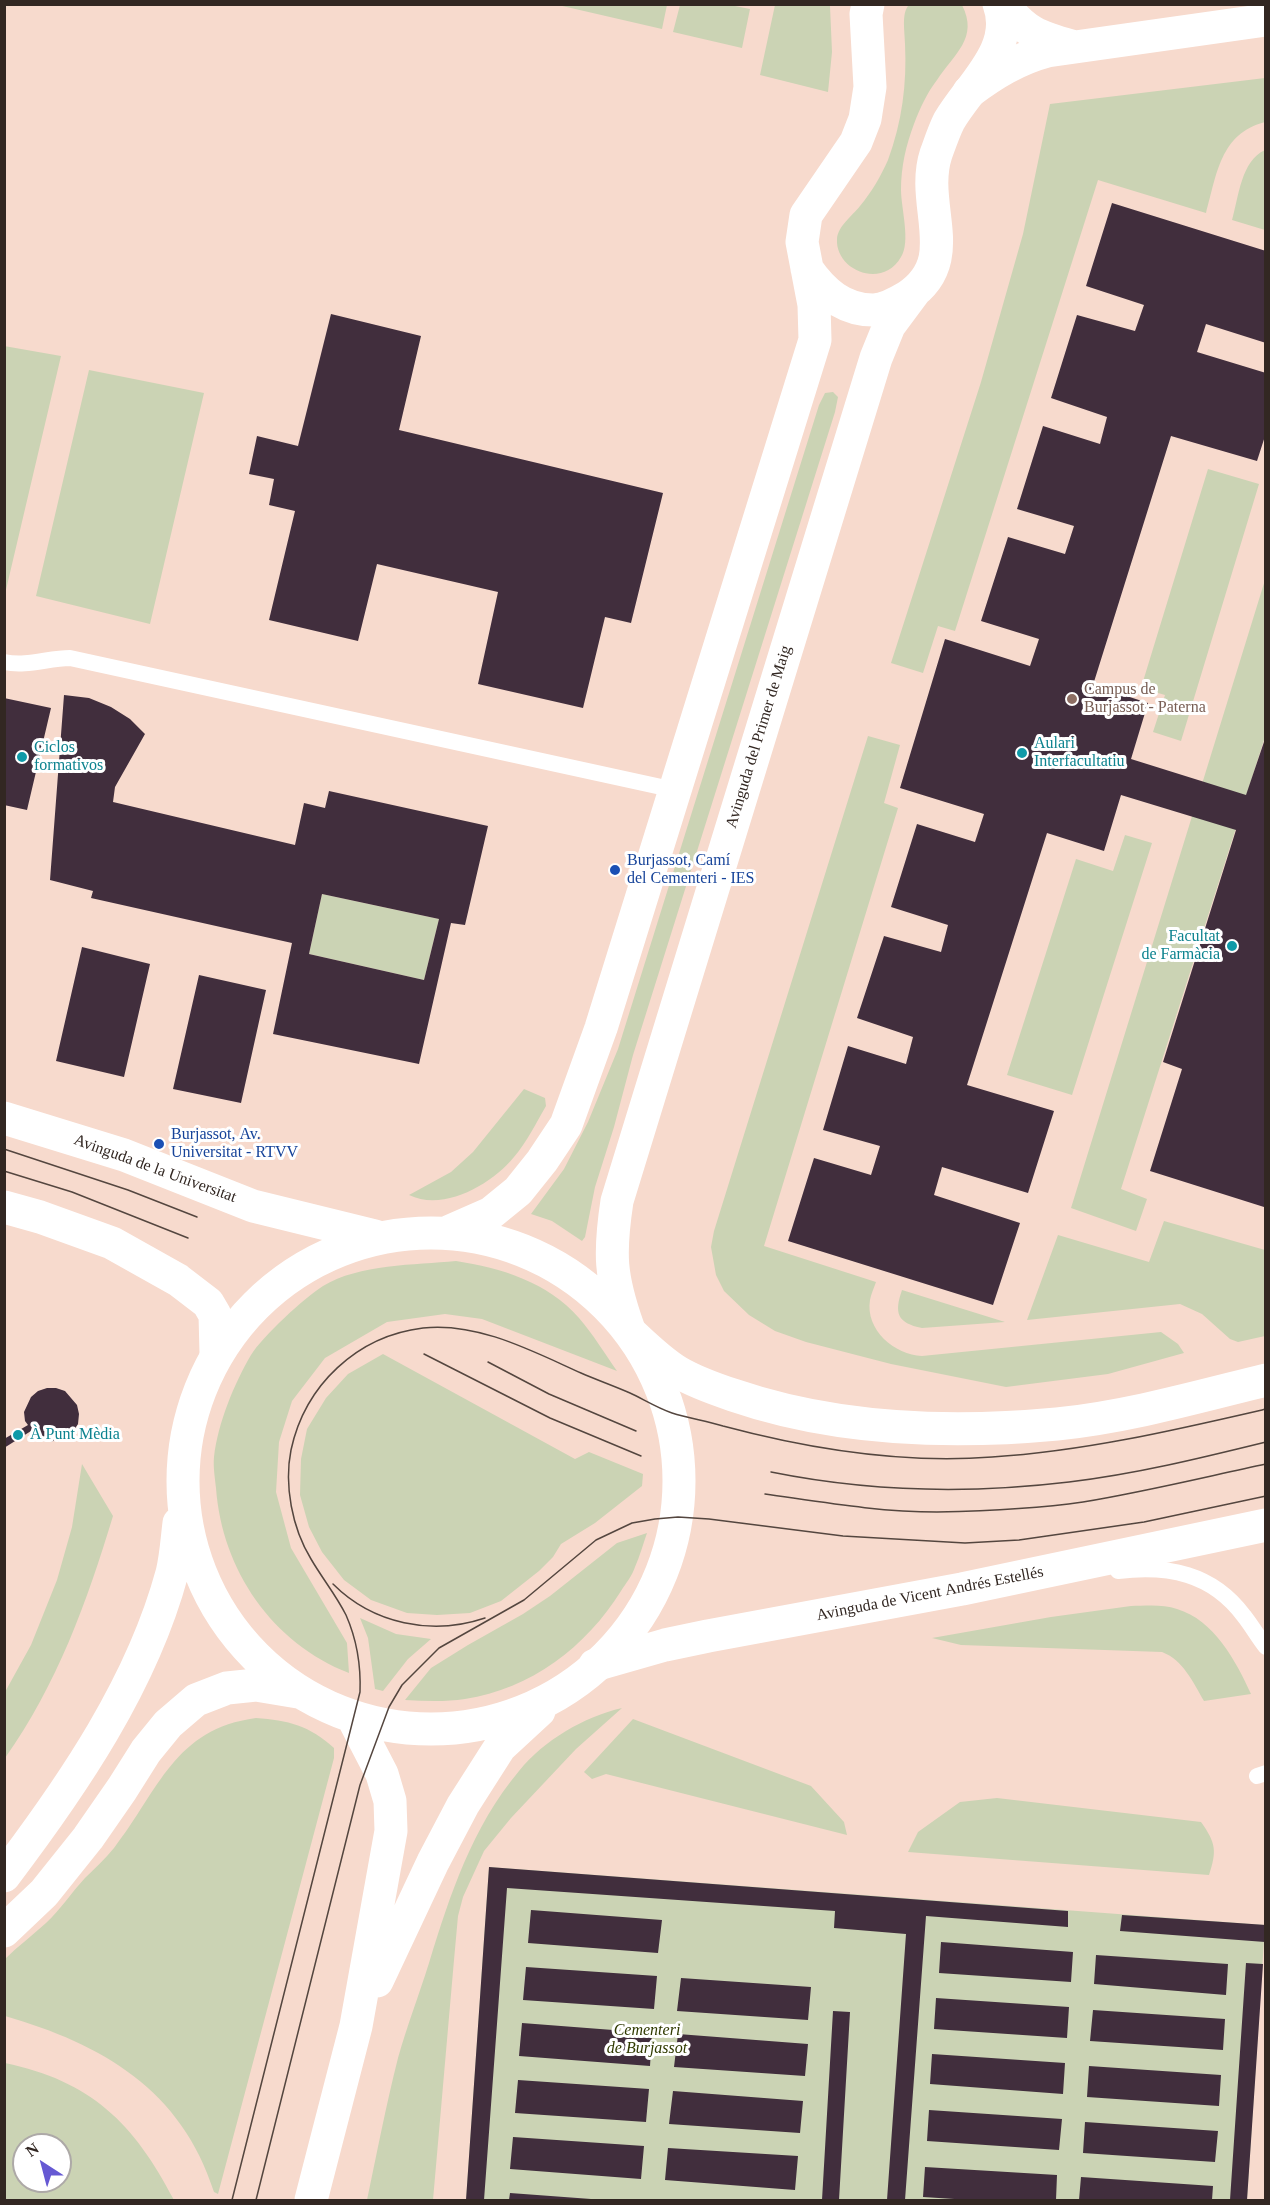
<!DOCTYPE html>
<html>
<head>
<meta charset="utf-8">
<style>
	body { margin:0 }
	#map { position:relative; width:1270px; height:2205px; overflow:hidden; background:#f7dacd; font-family:"Times New Roman",serif }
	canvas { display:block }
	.frame { position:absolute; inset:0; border:6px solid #322722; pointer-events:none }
	.north { position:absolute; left:12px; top:2133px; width:60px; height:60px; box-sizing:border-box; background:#fff; border:2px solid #ada9a7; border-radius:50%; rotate:324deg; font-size:16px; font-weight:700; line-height:24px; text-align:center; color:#322722 }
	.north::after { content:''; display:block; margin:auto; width:21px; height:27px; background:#6659d3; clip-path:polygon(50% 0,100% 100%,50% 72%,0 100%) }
</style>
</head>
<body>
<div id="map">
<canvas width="1270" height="2205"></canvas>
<div class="frame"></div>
<div class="north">N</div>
</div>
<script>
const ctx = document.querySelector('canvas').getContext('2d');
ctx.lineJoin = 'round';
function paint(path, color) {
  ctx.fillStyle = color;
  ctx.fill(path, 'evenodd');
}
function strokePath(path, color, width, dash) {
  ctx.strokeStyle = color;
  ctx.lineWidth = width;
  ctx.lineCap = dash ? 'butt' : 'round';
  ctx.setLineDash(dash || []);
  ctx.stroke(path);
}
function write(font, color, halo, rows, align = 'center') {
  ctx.font = font + ' "Times New Roman",serif';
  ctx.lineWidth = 6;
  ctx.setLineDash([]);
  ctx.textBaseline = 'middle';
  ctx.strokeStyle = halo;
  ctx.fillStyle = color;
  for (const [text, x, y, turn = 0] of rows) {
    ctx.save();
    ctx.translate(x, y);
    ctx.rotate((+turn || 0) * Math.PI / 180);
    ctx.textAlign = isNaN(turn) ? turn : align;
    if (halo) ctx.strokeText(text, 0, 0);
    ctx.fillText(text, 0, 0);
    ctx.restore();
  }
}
const green = new Path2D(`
	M825,4l5,2 2,46 -4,40 -68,-17 15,-70z
	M558,5h109l-5,24z
	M680,5h50l20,4 -8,39 -69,-16z
	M909,5h53c17,33 -8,49 -25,75 -10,13 -17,28 -23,44 -8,21 -13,43 -13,66 0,18 10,52 0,67 -19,33 -66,13 -64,-18 1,-13 15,-23 23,-33 11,-13 21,-30 28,-46 14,-38 19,-76 17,-116 0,-12 -4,-31 4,-39z
	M1265,78v44c-45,12 -48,52 -59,91l-108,-33 -143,451 -17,-5 -15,47 -32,-10 90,-281 42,-148 27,-130z
	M1265,150h1l-1,80 -33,-10c7,-24 9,-59 33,-70z
	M4,346l57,10 -56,238h-1z
	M89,370l115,23 -54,231 -114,-28z
	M833,392l5,5 -3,15 -202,643 -19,72 -19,60 -10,50 -3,4 -30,-20 -21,-7 33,-45 24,-47 30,-73 201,-644 6,-12z
	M1208,469l51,15 -78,257 -28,-9 12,-37 -24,-7z
	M1265,580v157l-144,452 26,10 -11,32 -65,-23z
	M868,736l32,9 -16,58 14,5 -134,438 112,36c-2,6 -5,12 -6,18 -5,30 25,55 52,56l239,-24 17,12 6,9 -76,21 -102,13 -115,-23 -85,-22 -31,-11 -26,-16 -25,-24 -8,-16 -5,-28 3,-16z
	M1125,835l27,8 -80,252 -65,-20 69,-216 37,12z
	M322,894l117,25 -15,61 -115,-26z
	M524,1089l21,9 1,8c-10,17 -19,36 -32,51 -22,27 -70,55 -105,38l42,-23 22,-20z
	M1164,1221l101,29v86l-27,6 -8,-3 -28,-25 -22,-10 -153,16 31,-85 91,27z
	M456,1261c45,7 92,21 123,57 14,16 26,36 38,53l-135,-52 -37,-5 -58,8 -62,36 -33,43 -13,41 -3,50 15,56 56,95 2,30c-77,-30 -127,-103 -133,-185 -1,-10 -3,-21 -2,-31 4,-34 20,-73 37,-102 11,-18 54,-58 72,-69 36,-22 92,-21 133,-25z
	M902,1290l103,32 -83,6c-25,-5 -28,-15 -20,-38z
	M383,1354l192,105 14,-7 54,22 -1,12 -47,37 -34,21 -8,13 -14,14 -38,30 -31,12 -33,2 -30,-2 -36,-13 -27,-20 -22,-28 -13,-25 -9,-32 1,-36 6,-30 19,-31 22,-24z
	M82,1464l31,52c-26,86 -56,169 -108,242v-66l26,-47 26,-65 15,-53z
	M647,1533c-4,11 -7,23 -12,34 -3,9 -9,16 -14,24 -35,56 -90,98 -156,108 -20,3 -40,2 -60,1l26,-32 37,-23 55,-31 27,-18 67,-53z
	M1131,1606c14,0 32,-2 46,3 37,11 59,52 74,85l-47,7c-11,-19 -21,-41 -42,-49l-201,-7 -29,-7 119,-21z
	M360,1618l36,16 35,5 -23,20 -25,32 -8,-2 -7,-51z
	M622,1708l-46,41 -65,69 -27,33 -21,46 -5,19 -4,44 -21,240h-66c10,-47 19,-95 31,-142 9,-32 21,-63 31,-95 21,-68 43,-136 90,-192 25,-31 65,-54 103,-63z
	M256,1718c32,2 54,8 78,30v10l-116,436 -4,-2c-32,-102 -112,-148 -209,-176v-57c13,-13 28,-24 41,-36 14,-13 26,-31 39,-45 10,-10 20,-19 29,-30 45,-58 60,-119 142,-130z
	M633,1719l178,67 33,36 3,13 -241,-61 -14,5 -8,-7z
	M997,1798l204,24c15,21 16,29 8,53l-301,-23 10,-20 42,-30z
	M489,1867l776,58 -18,275h-781z
	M5,2063c86,18 129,60 169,137h-169zM24,2145h36v36h-36z`);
const building = new Path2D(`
	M1112,203l154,48v92l-60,-19 -9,28 69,21v60l-9,28 -86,-25 -78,249 55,18 -17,56 115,36 20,-59v466l-2,5 -114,-36 32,-102 -19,-7 73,-232 -115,-35 -17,56 -57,-18 -80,252 87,26 -26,82 -86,-26 -8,28 86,28 -27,82 -205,-64 26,-83 57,17 9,-29 -57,-16 25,-84 58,18 7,-27 -56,-19 27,-82 57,16 7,-27 -57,-18 26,-83 58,18 9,-28 -84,-26 45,-149 85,27 9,-27 -58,-18 27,-84 57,17 9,-28 -57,-17 26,-83 57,18 7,-27 -56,-19 26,-83 58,16 9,-26 -58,-19z
	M331,314l90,22 -22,94 264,63 -32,130 -26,-6 -22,91 -105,-24 20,-92 -121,-28 -19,77 -89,-21 26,-109 -26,-6 5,-26 -25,-5 8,-38 41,10z
	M64,695l25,3 22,9 19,12 15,15 -30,53 -2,15 182,43 9,-42 21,5 4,-17 159,35 -23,99 -14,-2 -32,141 -146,-30 19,-91 -201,-45 2,-7 -43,-11zM322,894l117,25 -15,61 -115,-26z
	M4,698l47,10 -24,102 -23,-5z
	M82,947l68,17 -26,113 -68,-16z
	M199,975l67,15 -25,113 -68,-14z
	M47,1388h9l9,3 12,14 2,9 -1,10 -5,8 -7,6 -17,4 -15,-6 -3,-5 -27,17v-9l24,-14 -3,-4 -1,-9 7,-15 7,-6z
	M489,1867l579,44v16l-142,-11 -21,284h-18l19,-266 -72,-6 1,-17 -328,-23 -23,312h-18z
	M531,1910l131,10 -4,33 -130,-10z
	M1122,1915l144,10 -1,17 -145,-11z
	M941,1942l132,10 -2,30 -132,-9z
	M1096,1955l132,9 -2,31 -132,-11z
	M1246,1963l17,1 -16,236h-17z
	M526,1967l131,9 -3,33 -131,-9z
	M681,1978l130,9 -3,33 -131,-9z
	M936,1998l133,9 -2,31 -133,-9z
	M1093,2010l132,9 -2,31 -133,-9z
	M833,2011l17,1 -11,188h-17z
	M522,2023l130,10 -2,33 -131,-10z
	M678,2034l130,10 -3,32 -131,-9z
	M932,2054l133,9 -2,31 -133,-10z
	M1089,2066l132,9 -2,31 -132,-9z
	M518,2080l131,9 -3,33 -131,-9z
	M673,2091l130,10 -3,32 -131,-9z
	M929,2110l133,9 -3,31 -132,-9z
	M1085,2122l133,9 -3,31 -132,-9z
	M513,2137l131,9 -3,33 -131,-10z
	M668,2148l130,8 -3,34 -130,-10z
	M925,2167l132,8 -1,25h-86l-47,-3z
	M1081,2177l132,9 -1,14h-133z
	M510,2193l81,6v1h-82z`);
const service = new Path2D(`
	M4,662c23,5 44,-4 66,-4l605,132
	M1118,1571c50,-6 94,2 126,45 8,10 14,21 22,31
	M1257,1776l9,-3`);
const minor = new Path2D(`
	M1003,4c22,28 35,33 68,42
	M969,92c24,-18 48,-33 78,-41l219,-31`);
const tertiary = new Path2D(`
	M4,1118l120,37 129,51 122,30
	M4,1207l36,10 72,26 66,37 30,23 7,12 1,38
	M630,1332c15,14 30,29 48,40 17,10 37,17 55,23 102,35 216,39 324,29 70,-7 140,-27 209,-44
	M595,1665l70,-20 43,-9 254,-47 304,-64`);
const secondary = new Path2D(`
	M807,269c16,23 36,41 66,41 12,0 24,-7 34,-13 56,-37 12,-91 29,-143 4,-11 8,-23 13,-33 20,-35 67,-72 50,-117
	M450,1231l41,-18 27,-22 24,-30 24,-36 35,-97 214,-688 -1,-35 -12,-63 4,-27 50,-73 9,-23 5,-32 -4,-73 2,-10
	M183 1481a248 248 0 1 1 496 0a248 248 0 1 1-496 0Z
	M628,1327c-18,-51 -19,-73 -11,-126l259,-843 13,-32 26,-35
	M4,1876c69,-91 138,-192 168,-303 4,-16 5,-34 7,-50
	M4,1931l40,-38 44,-55 34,-49 24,-38 22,-27 28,-24 31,-12 29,-3 42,7
	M377,1981l56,-119 30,-57 37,-58 39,-36
	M311,2200l45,-174 35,-195 -1,-30 -8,-27 -29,-56`);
const tram = new Path2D(`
	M4,1149l124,41 69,27
	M4,1171l68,21 116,46
	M424,1354l126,64 91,38
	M488,1362l61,32 87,37
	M771,1472c99,20 198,22 298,10 67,-8 132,-24 197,-40
	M765,1494c57,8 114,18 172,18 48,-1 98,-3 146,-10 61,-10 122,-25 183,-38
	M333,1584c40,40 99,52 152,34
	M232,2200l128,-508c1,-27 -3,-52 -14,-77 -10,-20 -24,-37 -35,-56 -19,-31 -27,-74 -20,-109 14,-65 66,-114 132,-122 55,-6 109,23 158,45 16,7 33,13 49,20 13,6 27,15 42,20 16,5 34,8 51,13 86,23 179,38 269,31 93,-6 183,-27 274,-48
	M256,2200l104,-415 29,-78 13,-22 37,-37 85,-48 72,-60 36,-17 23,-4 23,-2 31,2 134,17 122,7 54,-3 125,-18 122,-26`);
const markers = [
	[1072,699,6,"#8d6e63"],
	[1022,753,6,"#0f9aa8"],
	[22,757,6,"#0f9aa8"],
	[615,870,6,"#1a4fb4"],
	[1232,946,6,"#0f9aa8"],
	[159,1144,6,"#1a4fb4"],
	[18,1435,6,"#0f9aa8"]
];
const educationNames = [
	["Campus de",1084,690],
	["Burjassot - Paterna",1084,708]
];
const streetNames = [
	["Avinguda del Primer de Maig",759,737,-73],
	["Avinguda de la Universitat",155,1169,20],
	["Avinguda de Vicent Andrés Estellés",930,1594,-11]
];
const cultureNames = [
	["Aulari",1034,744],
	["Interfacultatiu",1034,762],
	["Ciclos",34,748],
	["formativos",34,766],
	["Facultat",1220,937,"right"],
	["de Farmàcia",1220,955,"right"],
	["À Punt Mèdia",30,1435]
];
const transitNames = [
	["Burjassot, Camí",627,861],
	["del Cementeri - IES",627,879],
	["Burjassot, Av.",171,1135],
	["Universitat - RTVV",171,1153]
];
const parkNames = [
	["Cementeri",647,2031],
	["de Burjassot",647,2049]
];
paint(green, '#cbd3b4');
paint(building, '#412e3d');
strokePath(service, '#fff', 16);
strokePath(minor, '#fff', 33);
strokePath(tertiary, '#fff', 33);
strokePath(secondary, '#fff', 33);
strokePath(tram, '#54463f', 1.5);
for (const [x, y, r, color] of markers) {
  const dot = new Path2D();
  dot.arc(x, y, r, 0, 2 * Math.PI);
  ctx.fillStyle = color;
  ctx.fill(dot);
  strokePath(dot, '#fff', 2);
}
write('16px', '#785e54', '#fff', educationNames, 'left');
write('16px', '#322722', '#fff', streetNames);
write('16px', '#0d838f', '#fff', cultureNames, 'left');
write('16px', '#164399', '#fff', transitNames, 'left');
write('italic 16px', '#303a00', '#fff', parkNames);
</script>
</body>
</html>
